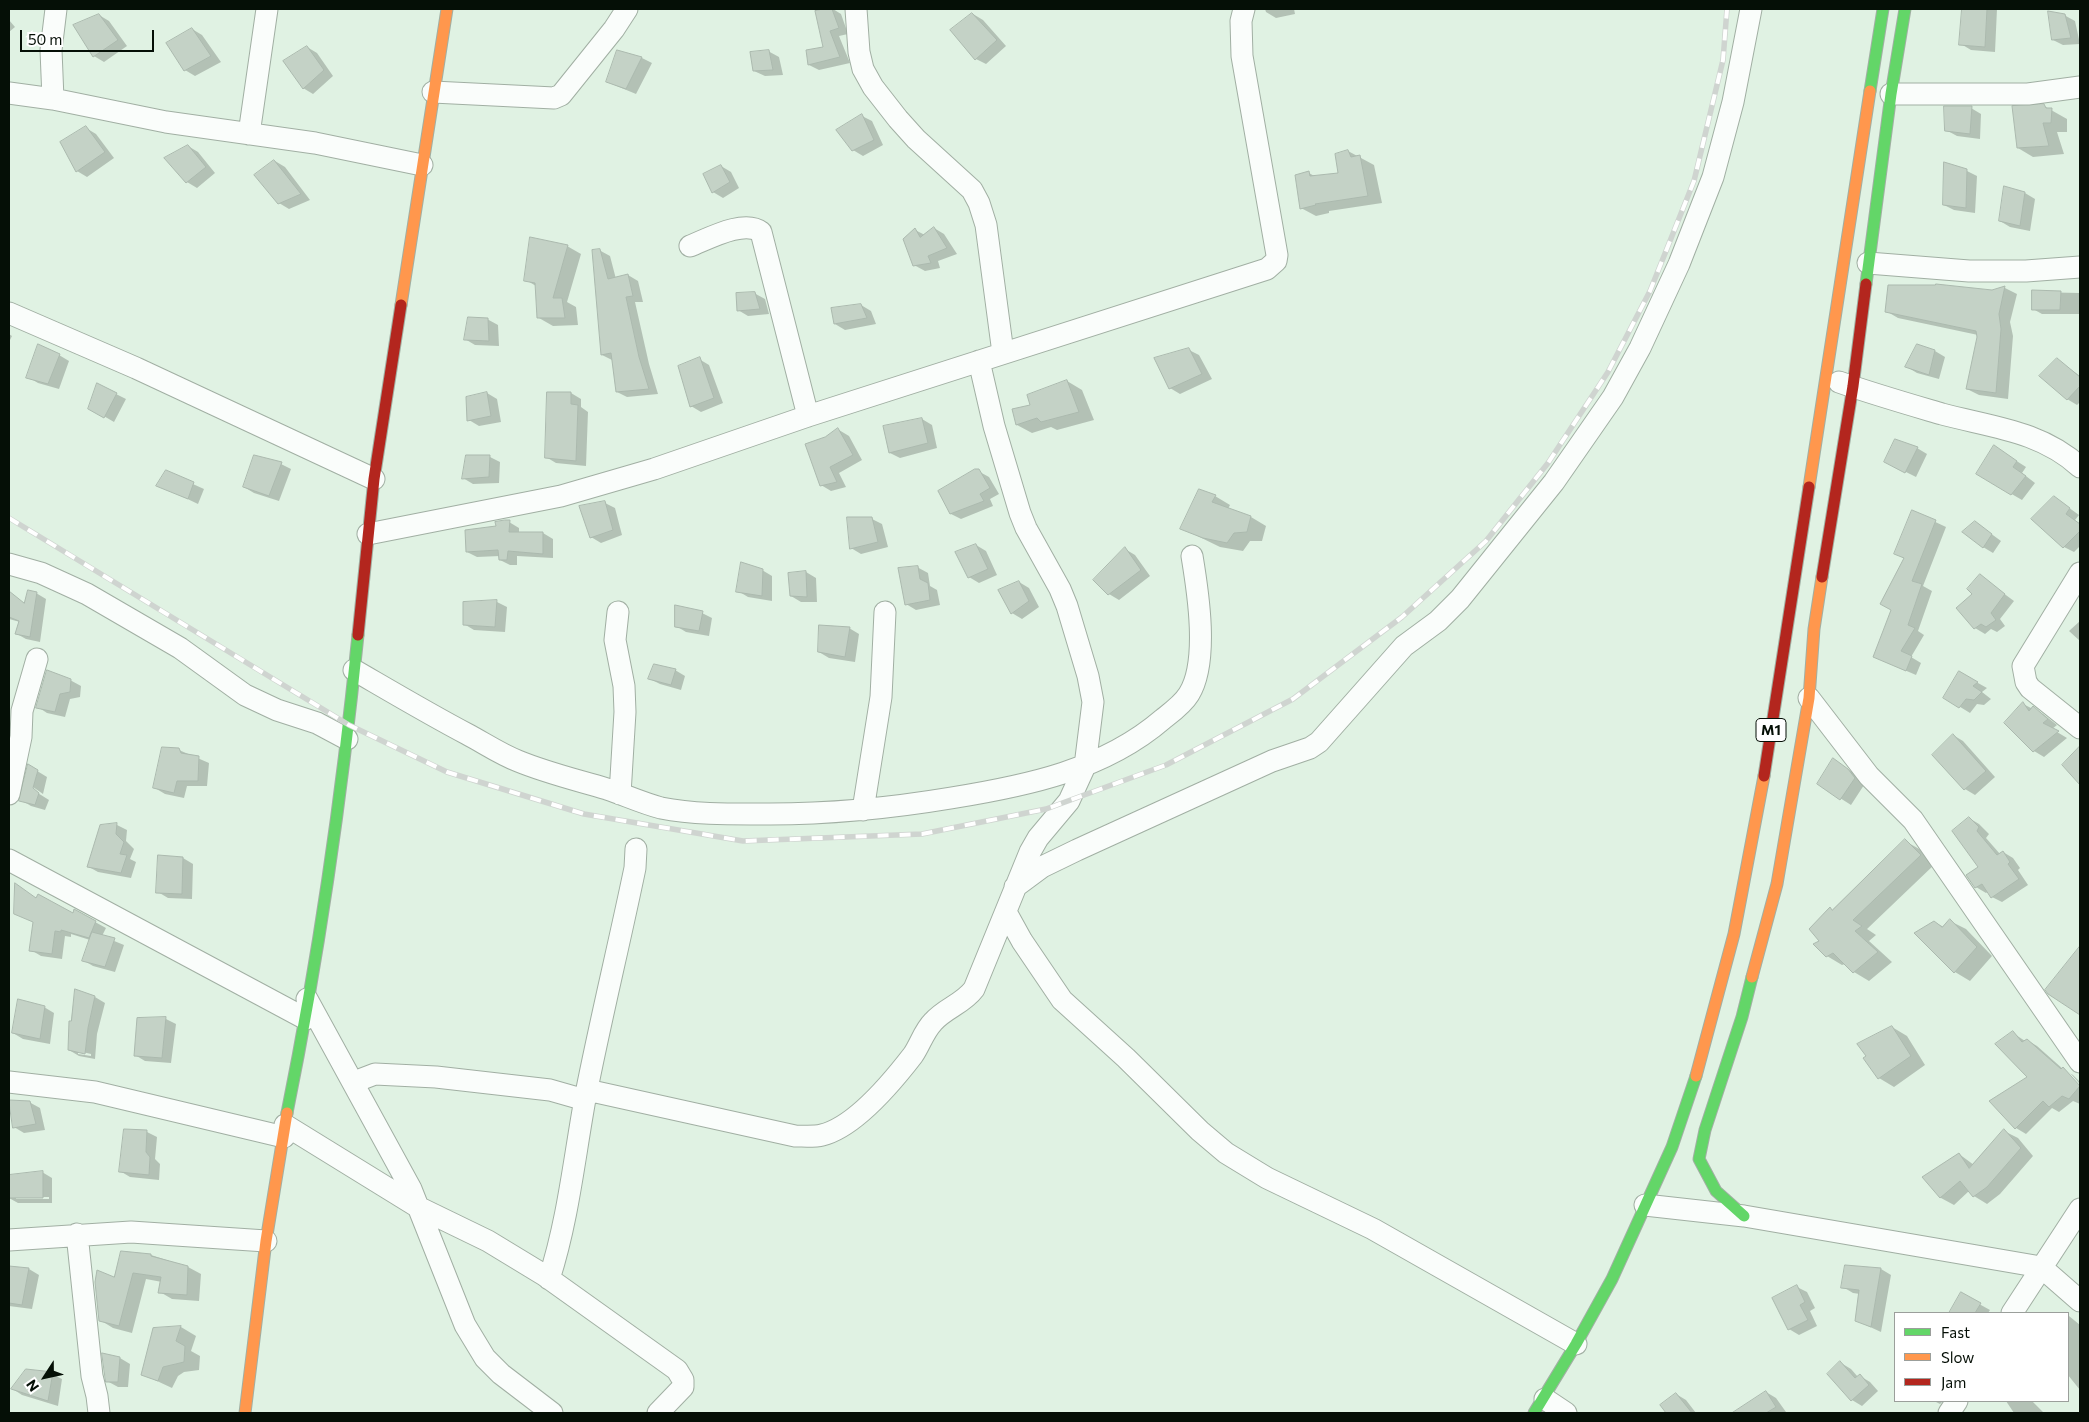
<!DOCTYPE html>
<html>
<head>
<meta charset="utf-8">
<style>
	body { margin:0 }
	#map { position:relative; width:2089px; height:1422px; overflow:hidden; background:#e0f2e3; font-family:Commissioner,sans-serif }
	canvas { display:block }
	.frame { position:absolute; inset:0; border:10px solid #050f06; pointer-events:none }
	.legend { position:absolute; left:1894px; top:1312px; width:175px; height:90px; box-sizing:border-box; background:#fff; border:1px solid #9b9f9b; margin:0; padding:6px 9px; list-style:none; font-size:15px; color:#050f06 }
	.legend li { display:flex; align-items:center; gap:10px; height:25px }
	.legend b { width:25px; border:1px solid #9b9f9b }
	.north { position:absolute; left:20px; top:1352px; width:50px; height:50px; -webkit-text-stroke:4px #fff; paint-order:stroke; rotate:235deg; font-size:14px; font-weight:700; line-height:20px; text-align:center; color:#050f06 }
	.north::after { content:''; display:block; margin:auto; width:18px; height:22px; background:#050f06; clip-path:polygon(50% 0,100% 100%,50% 72%,0 100%) }
	.scale { position:absolute; left:20px; top:30px; width:134px; height:22px; box-sizing:border-box; border:2px solid #050f06; border-top:0; padding-left:6px; font-size:15px; line-height:18px; white-space:nowrap; color:#050f06; -webkit-text-stroke:4px #fff; paint-order:stroke }
</style>
</head>
<body>
<div id="map">
<canvas width="2089" height="1422"></canvas>
<div class="frame"></div>
<ul class="legend">
<li><b style="height:6px;background:#63d668"></b>Fast</li>
<li><b style="height:6px;background:#ff974d"></b>Slow</li>
<li><b style="height:6px;background:#b3261e"></b>Jam</li>
</ul>
<div class="north">N</div>
<div class="scale">50 m</div>
</div>
<script>
const ctx = document.querySelector('canvas').getContext('2d');
ctx.lineJoin = 'round';
function paint(path, color) {
  ctx.fillStyle = color;
  ctx.fill(path, 'evenodd');
}
function strokePath(path, color, width, dash) {
  ctx.strokeStyle = color;
  ctx.lineWidth = width;
  ctx.lineCap = dash ? 'butt' : 'round';
  ctx.setLineDash(dash || []);
  ctx.stroke(path);
}
function write(font, color, halo, rows, align = 'center') {
  ctx.font = font + ' Commissioner,sans-serif';
  ctx.lineWidth = 4;
  ctx.setLineDash([]);
  ctx.textBaseline = 'middle';
  ctx.strokeStyle = halo;
  ctx.fillStyle = color;
  for (const [text, x, y, turn = 0] of rows) {
    ctx.save();
    ctx.translate(x, y);
    ctx.rotate((+turn || 0) * Math.PI / 180);
    ctx.textAlign = isNaN(turn) ? turn : align;
    if (halo) ctx.strokeText(text, 0, 0);
    ctx.fillText(text, 0, 0);
    ctx.restore();
  }
}
const shadow = new Path2D(`
	M828,9h5l8,5 7,20 -9,2 11,27 -31,7 -10,-5 15,-17 -8,-36z
	M1265,9h29l1,5 -19,4 -10,-6z
	M1963,9h34l-2,43 -24,-2 -10,-6z
	M973,14l10,6 23,26 -20,18 -10,-5z
	M99,15l10,6 18,25 -23,16 -10,-6z
	M2064,15l11,6 5,23 -17,1 -10,-5z
	M9,20l6,7 -6,5z
	M192,29l10,6 19,27 -26,14 -10,-6z
	M307,47l10,6 16,23 -20,18 -10,-6z
	M768,51l11,6 4,18 -18,1 -11,-5z
	M618,52l24,6 10,5 -16,31 -29,-12z
	M2044,106l23,13v13h-10l7,22 -31,3 -15,-9z
	M1971,108l10,6 -1,25 -23,-3 -11,-6z
	M862,116l10,5 11,24 -20,11 -10,-6z
	M86,128l10,6 18,24 -27,19 -10,-6z
	M188,146l10,6 17,21 -18,15 -10,-6z
	M1348,151l26,14 8,38 -53,8v2l-13,3 -15,-8 8,-35 7,4 23,-2z
	M275,161l10,6 25,33 -21,9 -10,-6z
	M721,166l10,6 8,16 -16,10 -10,-6z
	M1967,171l10,5 -2,37 -21,-3 -10,-5z
	M2005,188l20,5 10,6 -5,32 -20,-4 -10,-6z
	M934,228l10,6 13,20 -19,7 2,7 -15,3 -11,-6 1,-35 10,5z
	M567,246l14,8 -14,48 9,5 2,18 -25,1 -14,-8 -3,-32 -10,-6z
	M599,250l11,6 6,23 12,-4 10,6 5,21h-8l14,62 9,30 -31,3 -10,-5 -5,-32 -10,-5z
	M2005,288l12,6 -7,28 3,14 -5,63 -29,-4 -12,-6 11,-54 -80,-17 -12,-7z
	M2033,292l47,1v21h-38l-9,-5z
	M754,293l11,6 4,15 -21,2 -10,-6z
	M861,305l10,6 5,13 -31,6 -10,-6z
	M487,319l11,6 1,21 -24,-1 -10,-6z
	M9,334l3,2 -3,6z
	M1189,350l10,5 13,24 -32,15 -10,-6 -14,-29z
	M1935,351l10,6 -6,22 -22,-6 -10,-6z
	M59,355l10,6 -10,28 -21,-6 -10,-6z
	M699,359l10,6 14,38 -22,9 -10,-6z
	M2058,360l22,16v26l-3,3 -10,-6z
	M1067,381l15,9 12,30 -37,10 -6,-3 -19,6 -15,-8 15,-19z
	M487,393l10,6 4,23 -22,4 -10,-6 -2,-22z
	M571,393l10,6v8l7,5 -2,54 -30,-3 -10,-6z
	M116,394l10,5 -12,23 -24,-14z
	M922,419l10,6 5,23 -37,10 -10,-5z
	M839,430l10,6 13,24 -23,13 7,14 -15,4 -10,-6 5,-46z
	M1917,448l10,6 -11,23 -20,-10z
	M2004,453l22,14 -4,6 13,10 -13,17 -45,-26z
	M490,457l10,5 -1,21 -26,1 -10,-6z
	M281,464l10,5 -12,32 -25,-8 -10,-6z
	M978,471l11,6 10,17 -9,5 3,7 -32,13 -10,-5 -11,-23z
	M166,472l38,17 -6,15 -40,-19z
	M1215,496l15,9 -2,4 23,8 15,9 -4,15h-12l-7,10 -23,-4 -39,-19z
	M2054,497l25,18 -4,5 5,4v22l-6,6 -10,-5z
	M605,503l10,5 7,27 -21,8 -10,-6z
	M1912,511l34,16 -23,59 9,5 -14,40 6,4 -13,22 10,6 -5,12 -42,-18 19,-47 12,-51 -9,-6z
	M872,519l10,5 6,23 -27,7 -10,-6z
	M509,522l10,6v5h24l10,6v19l-36,-2v9h-7l-10,-5v-4l-23,1 -10,-5 30,-25z
	M1975,522l26,19 -8,12 -10,-6z
	M976,545l10,6 11,24 -18,8 -10,-6z
	M1125,549l10,6 15,21 -31,24 -10,-6z
	M917,567l11,6 2,13 7,4 3,15 -24,5 -10,-6z
	M762,570l10,6v25l-24,-4 -10,-6z
	M806,572l10,6 1,24h-16l-10,-6z
	M1980,576l34,25 -14,18 5,7 -8,6 -6,-3 -6,5 -10,-6 -1,-34z
	M1019,582l10,6 10,19 -17,12 -10,-6z
	M36,593l10,6 -6,43 -14,-3 -9,-5 3,-12 -11,-3v-22l16,7z
	M497,602l10,5 -2,25 -31,-2 -10,-6z
	M702,613l10,5 -3,18 -23,-4 -10,-6z
	M2080,621v20l-11,-10z
	M849,628l10,6 -4,28 -26,-4 -10,-6z
	M675,670l10,6 -4,14 -21,-6 -10,-5z
	M1960,673l27,15 -5,4 9,7 -7,6 -7,-1 -7,9 -26,-16z
	M70,680l11,6 -1,11 -10,2 -5,18 -18,-4 -9,-6z
	M2023,704l20,10 14,11 -5,4 15,9 -23,19 -10,-6z
	M1953,735l10,6 32,36 -20,18 -10,-6 -31,-34z
	M179,750l30,13 -2,23h-20l-3,12 -19,-4 -10,-6z
	M29,766l18,11 -4,17 -10,-7v3l16,10 -4,10 -14,-4 -10,-6z
	M1843,766l15,10 6,9 -13,20 -33,-21z
	M1969,818l10,6 10,10 -3,4 14,16 3,-2 10,6 7,10 -2,2 10,15 -26,17 -10,-5 -3,-6 -3,2 -10,-6 -8,-12 11,-7z
	M117,825l10,5 -1,11 8,8 -4,10 6,3 -5,16 -33,-6 -9,-5 12,-41z
	M1905,841l16,9 14,14 -68,65 9,6 -7,6 23,21 -23,19 -15,-9 -9,-8 -3,1 -15,-9 -6,-15 13,-30z
	M159,856l24,2 10,6 -1,35 -24,-1 -10,-6z
	M75,911l31,17 -4,8 22,9 -9,27 -22,-6 -10,-6 7,-20 -19,-6v3l-6,-1 -3,23 -21,-3 -10,-6 43,-35z
	M1950,921l16,8 26,27 -22,25 -15,-9 -21,-50 10,5z
	M2080,948v65l-33,-23z
	M95,997l10,6 -8,31 -2,25 -16,-3 -10,-6zM78,1051l13,3v2l-13,-2z
	M44,1007l10,6 -4,31 -27,-5 -10,-6z
	M166,1019l10,5 -5,39 -26,-2 -10,-6z
	M1892,1027l15,9 18,29 -31,22 -15,-9z
	M2013,1033l12,8 2,-1 10,6 26,23 10,6 7,7v2l-10,-11 -6,-3 16,18v16l-7,-3 -14,11 -7,-4 -26,26 -10,-6 13,-50z
	M29,1102l11,6 5,22 -21,3 -10,-6z
	M125,1130l22,2 10,5 -2,22 5,5 -1,16 -29,-3 -10,-6z
	M2004,1131l14,7 15,18 -33,38 -13,10 -13,-8 -5,-5 -15,14 -13,-7 -17,-21 35,-23 15,11z
	M42,1172l10,6v25h-34l-9,-5v-22zM16,1197h33v2h-33z
	M151,1255l37,12 13,7 -2,27 -27,-2 -12,-7 2,-10 -16,-3 -14,54 -19,-5 -13,-8 15,-42z
	M9,1267l20,2 10,6 -7,34 -23,-3z
	M1881,1269l10,6 -10,57 -24,-11 3,-27 -7,-1 -10,-6z
	M1797,1287l10,5 8,16 -5,3 7,15 -18,9 -10,-6z
	M1961,1294l29,16 -2,3h-38z
	M2069,1316l11,9v65l-12,-15z
	M181,1327l15,9 -5,15 9,5 -1,14 -15,2 -6,4 -6,12 -30,-14 12,-45z
	M120,1358l10,6 -2,23h-10l-11,-6z
	M1841,1363l10,6 7,8 2,-1 10,6 8,9 -16,15 -10,-6z
	M52,1374l10,5 -4,27 -36,-11 -9,-6z
	M1766,1392l10,6 10,14 -43,1 -3,-4z
	M1676,1394l10,6 10,13h-28l-6,-8z
	M1934,1401h9l-3,3z
	M2006,1401h26l12,12h-30z`);
const building = new Path2D(`
	M823,9h9l7,19 -9,3 10,26 -32,8 -2,-15 17,-3 -8,-36z
	M1962,9h25l-2,38 -26,-2z
	M2048,11l17,3 6,24 -19,2z
	M972,13l25,27 -22,20 -25,-30z
	M99,14l19,26 -25,17 -20,-32z
	M192,28l19,28 -27,15 -18,-28z
	M307,46l17,24 -21,19 -20,-28z
	M617,50l25,7 -16,32 -20,-7z
	M769,50l4,20 -20,1 -3,-19z
	M2044,104l2,4h6l-1,15h-8l6,23 -32,2 -5,-42z
	M1944,106h28l-2,28 -25,-3z
	M862,114l12,26 -22,11 -16,-21z
	M86,126l19,26 -29,20 -16,-30z
	M188,145l18,22 -20,16 -22,-25z
	M1348,150l3,7 9,-2 8,41 -53,8 1,1 -16,4 -5,-34 14,-4 1,5 28,-3 -3,-19z
	M274,160l27,34 -23,10 -24,-29z
	M1944,162l23,7 -1,39 -23,-3z
	M721,165l9,17 -18,11 -9,-19z
	M2004,186l21,6 -5,34 -21,-5z
	M934,227l13,21 -19,8 3,7 -18,3 -10,-27 12,-11 5,9z
	M530,237l38,8 -15,53h9l3,20h-28l-2,-35 -11,-2z
	M600,249l8,30 20,-5 5,22 -7,1 13,60 10,32 -33,3 -5,-39 -10,2 -9,-105z
	M1936,284l56,6 13,-4 -6,28 2,15 -5,64 -30,-4 11,-52 -1,-6 -91,-19 3,-27h47z
	M2032,290l29,1 -1,19h-28z
	M755,292l5,17 -23,2 -1,-18z
	M861,304l6,14 -33,6 -3,-16z
	M468,317l20,1 1,23 -25,-1z
	M38,344l22,10 -12,30 -22,-6z
	M1917,344l18,6 -6,25 -24,-8z
	M1189,348l13,26 -33,15 -15,-31z
	M700,357l14,41 -24,9 -12,-41z
	M2057,358l23,19v9l-13,14 -28,-24z
	M1067,380l12,32 -38,10 -4,-4 -21,7 -4,-16 18,-4 -3,-10z
	M97,383l20,10 -13,25 -16,-9z
	M487,392l4,24 -24,5 -1,-24z
	M547,392h24v12l7,1 -2,56 -31,-3z
	M922,418l6,25 -39,10 -6,-27z
	M838,428l15,27 -23,12 7,15 -17,4 -15,-42 20,-7z
	M1895,439l23,8 -13,26 -21,-11z
	M1994,445l23,16 -4,6 13,9 -15,19 -35,-21z
	M254,455l28,7 -13,34 -26,-9z
	M466,455h24l-1,22 -27,2z
	M975,469h4l11,19 -10,6 4,7 -34,13 -12,-23z
	M166,470l28,12 -6,17 -32,-13z
	M1199,489l17,6 -4,7 39,14 -4,16 -13,1 -7,10 -24,-5 -23,-9z
	M2054,496l16,12 -4,6 14,10v7l-17,17 -32,-29z
	M605,501l8,29 -23,8 -11,-32z
	M1912,510l24,10 -24,61 10,3 -14,41 7,3 -14,23 11,5 -6,15 -33,-14 18,-47 -11,-6 24,-46 -10,-4z
	M847,517h25l6,25 -28,7z
	M505,520h5l-1,12h34v22l-35,-3 -1,9h-8l-1,-10 -32,2 -1,-22 31,-4 -1,-4z
	M1975,521l17,13 -9,14 -21,-16z
	M976,544l12,25 -20,9 -13,-26z
	M1125,547l16,23 -33,25 -15,-15z
	M741,562l22,7 -1,27 -26,-4z
	M918,566l2,13 8,4 2,17 -25,5 -7,-37z
	M806,571l1,26 -17,-1 -2,-23z
	M1980,574l25,20 -14,19 5,7 -10,7 -5,-3 -7,5 -18,-21 16,-14 -5,-5z
	M1019,581l10,20 -18,13 -13,-24z
	M28,590l9,2 -7,45 -15,-3 4,-13 -10,-4v-26l15,12z
	M497,600l-2,27 -32,-2v-23z
	M675,605l28,6 -4,20 -24,-4z
	M819,625l31,2 -5,30 -27,-5z
	M654,664l22,5 -5,16 -23,-6z
	M47,670l24,9 -1,13 -10,2 -5,18 -19,-4z
	M1959,671l19,11 -5,4 9,6 -8,8 -8,-1 -7,9 -16,-10z
	M2023,702l6,9 4,-5 15,13 -5,4 16,8 -26,21 -29,-29z
	M1953,734l33,37 -22,19 -32,-35z
	M2080,746v39l-18,-20z
	M162,747l17,1 2,5 18,3 -1,25h-21l-3,12 -21,-5z
	M1833,758l15,11 7,9 -15,22 -23,-16z
	M28,764l10,6 -5,18 6,5 -4,12 -16,-4z
	M1969,817l10,10 -2,4 20,24 6,-4 7,11 -2,2 11,15 -28,19 -9,-14 -7,4 -9,-13 12,-8 -26,-36z
	M117,823l-1,11 8,8 -4,12 7,1 -6,18 -34,-6 13,-42z
	M1905,839l16,16 -68,65 9,6 -7,5 23,21 -25,21 -20,-20 -7,4 -13,-13 6,-3 -10,-12 21,-22 2,3z
	M158,855l25,2 -1,37 -26,-1z
	M15,883l21,15 2,-4 35,19 1,-4 22,12 -7,17 -28,-8v2l-6,-1 -3,23 -23,-3 4,-29 -19,-8z
	M1950,919l27,28 -23,26 -40,-40 20,-12 8,6z
	M92,932l23,6 -10,29 -23,-6z
	M2080,946v69l-32,-21 -3,-4z
	M75,989l20,7 -7,32 -3,26 -17,-4 1,-29h2z
	M18,999l27,7 -5,33 -28,-6z
	M166,1017l-4,41 -28,-2 3,-38z
	M1892,1026l19,30 -33,23 -15,-21 3,-2 -9,-12z
	M2013,1031l9,11 5,-3 34,30 2,-2 17,19 -11,13 -7,-3 -13,11 -6,-6 -28,28 -26,-28 38,-24 -32,-33z
	M9,1100l21,1 6,23 -23,4z
	M124,1129l23,1 -1,22 4,5 -1,18 -30,-3z
	M2004,1129l17,19 -34,39 -14,10 -13,-16 -20,17 -18,-21 37,-24 10,15z
	M43,1171v27h-34v-23z
	M121,1251l30,3v2l37,10 -1,29 -29,-2 3,-16 -28,-4 -14,53 -20,-5 -4,-39 2,-12 17,7z
	M1845,1265l36,3 -10,59 -16,-6 4,-31 -18,-2z
	M9,1266l20,2 -7,37 -13,-2z
	M1797,1285l8,17 -5,3 8,15 -20,10 -16,-32z
	M1961,1292l20,11 -6,10h-26z
	M181,1326l-5,15 9,5 -1,16 -21,5 -5,14 -17,-6 12,-47z
	M102,1353l18,4 -2,25h-12z
	M1840,1361l15,17 5,-4 9,11 -18,16 -24,-27z
	M26,1369l27,3 -5,29 -37,-12z
	M1766,1391l10,16 -10,6h-34z
	M1676,1393l16,20h-26l-6,-8z`);
const street = new Path2D(`
	M856,9l3,43 4,17 10,18 25,32 18,20 56,51 7,13 7,22 17,128
	M433,92l121,6 7,-3 53,-66 13,-20
	M9,93l44,6 113,23 149,21 107,22
	M1891,94h137l52,-7
	M53,99l-2,-49 5,-41
	M249,134l18,-125
	M690,246c18,-7 54,-27 71,-14l47,184
	M1868,263l101,8h57l54,-4
	M9,313l127,55 238,111
	M1839,382c34,12 69,22 103,32 49,13 99,17 138,53
	M368,534l193,-38 93,-27 154,-53 459,-147 9,-8 1,-6 -35,-199 -1,-35 3,-12
	M9,564l32,9 46,21 93,54 65,47 32,15 40,13 30,16
	M2080,573l-57,93 3,16 4,6 50,40
	M618,612l-3,28 9,46 1,26 -5,82
	M354,670c38,22 75,44 113,64 17,9 33,20 51,27 29,12 59,19 89,28 18,6 35,14 54,19 35,7 74,6 109,6 62,0 121,-6 181,-16 75,-12 153,-28 212,-79 9,-7 20,-15 26,-25 20,-32 9,-102 3,-138
	M1809,698l60,78 44,44 167,242
	M9,794l12,-57 1,-26 15,-52
	M863,810l18,-113 4,-85
	M9,860l297,159
	M1015,887l27,-20 35,-17 195,-89 38,-13 9,-6 85,-96 34,-25 22,-22 94,-117 59,-85 27,-49 39,-84 34,-87 20,-75 18,-93
	M1006,912l16,29 40,59 64,58 74,73 26,22 41,25 106,51 203,115
	M307,999l104,190 54,136 20,33 16,16 51,39
	M9,1082l86,10 189,45
	M354,1082l21,-8 61,3 114,13 35,10
	M587,1090l208,46c9,0 19,1 27,-1 33,-8 71,-54 91,-80 7,-10 11,-24 20,-33 12,-14 30,-18 41,-33l56,-137 8,-14 31,-37 16,-35 8,-64 -5,-26 -21,-70 -7,-17 -34,-61 -6,-15 -26,-87 -15,-65
	M285,1125l133,82 70,34 56,34 133,95 6,10v7l-25,26
	M1645,1205l99,11 297,51 39,34
	M77,1234l15,142 5,20 2,17
	M9,1240l122,-8 135,9
	M549,1279c19,-59 25,-119 36,-180 15,-77 34,-154 50,-231l1,-19
	M2012,1313l68,-104
	M1545,1399l21,14
	M1949,1413l8,-12`);
const fast = new Path2D(`
	M1870,91l13,-82
	M1866,284l25,-190 14,-85
	M287,1113c32,-158 55,-318 71,-478
	M1744,1216l-28,-25 -17,-32 6,-29 37,-113 10,-40
	M1534,1413l42,-69 36,-65 60,-132 24,-71`);
const slow = new Path2D(`
	M401,305l46,-296
	M1809,487l61,-396
	M1752,977l25,-93 32,-186 5,-69 8,-52
	M1696,1076l38,-142 30,-158
	M245,1413l21,-172 21,-128`);
const jam = new Path2D(`
	M1822,577l31,-191 13,-102
	M358,635l16,-156 27,-174
	M1764,776l45,-289`);
const rail = new Path2D(`
	M9,518l340,207 98,47 137,42 159,27 179,-7 124,-25 120,-44 127,-66 109,-82 84,-76 62,-78 60,-91 42,-81 44,-110 29,-121 4,-51`);
const shields = [
	[1771,730,30]
];
const shieldNames = [
	["M1",1771,730]
];
paint(shadow, '#0003');
paint(building, '#c4d2c6');
strokePath(building, '#abb9ae', 1);
strokePath(street, '#a1afa3', 23);
strokePath(fast, '#a1afa3', 13);
strokePath(slow, '#a1afa3', 13);
strokePath(jam, '#a1afa3', 13);
strokePath(street, '#fafdfb', 21);
strokePath(fast, '#63d668', 11);
strokePath(slow, '#ff974d', 11);
strokePath(jam, '#b3261e', 11);
strokePath(rail, '#cfd4d0', 5.5);
strokePath(rail, '#fff', 4, [11]);
for (const [x, y, w] of shields) {
  const box = new Path2D();
  box.roundRect(x - w / 2, y - 11.5, w, 23, 4);
  ctx.fillStyle = '#fff';
  ctx.fill(box);
  strokePath(box, '#050f06', 1);
}
write('bold 14px', '#050f06', null, shieldNames);
</script>
</body>
</html>
